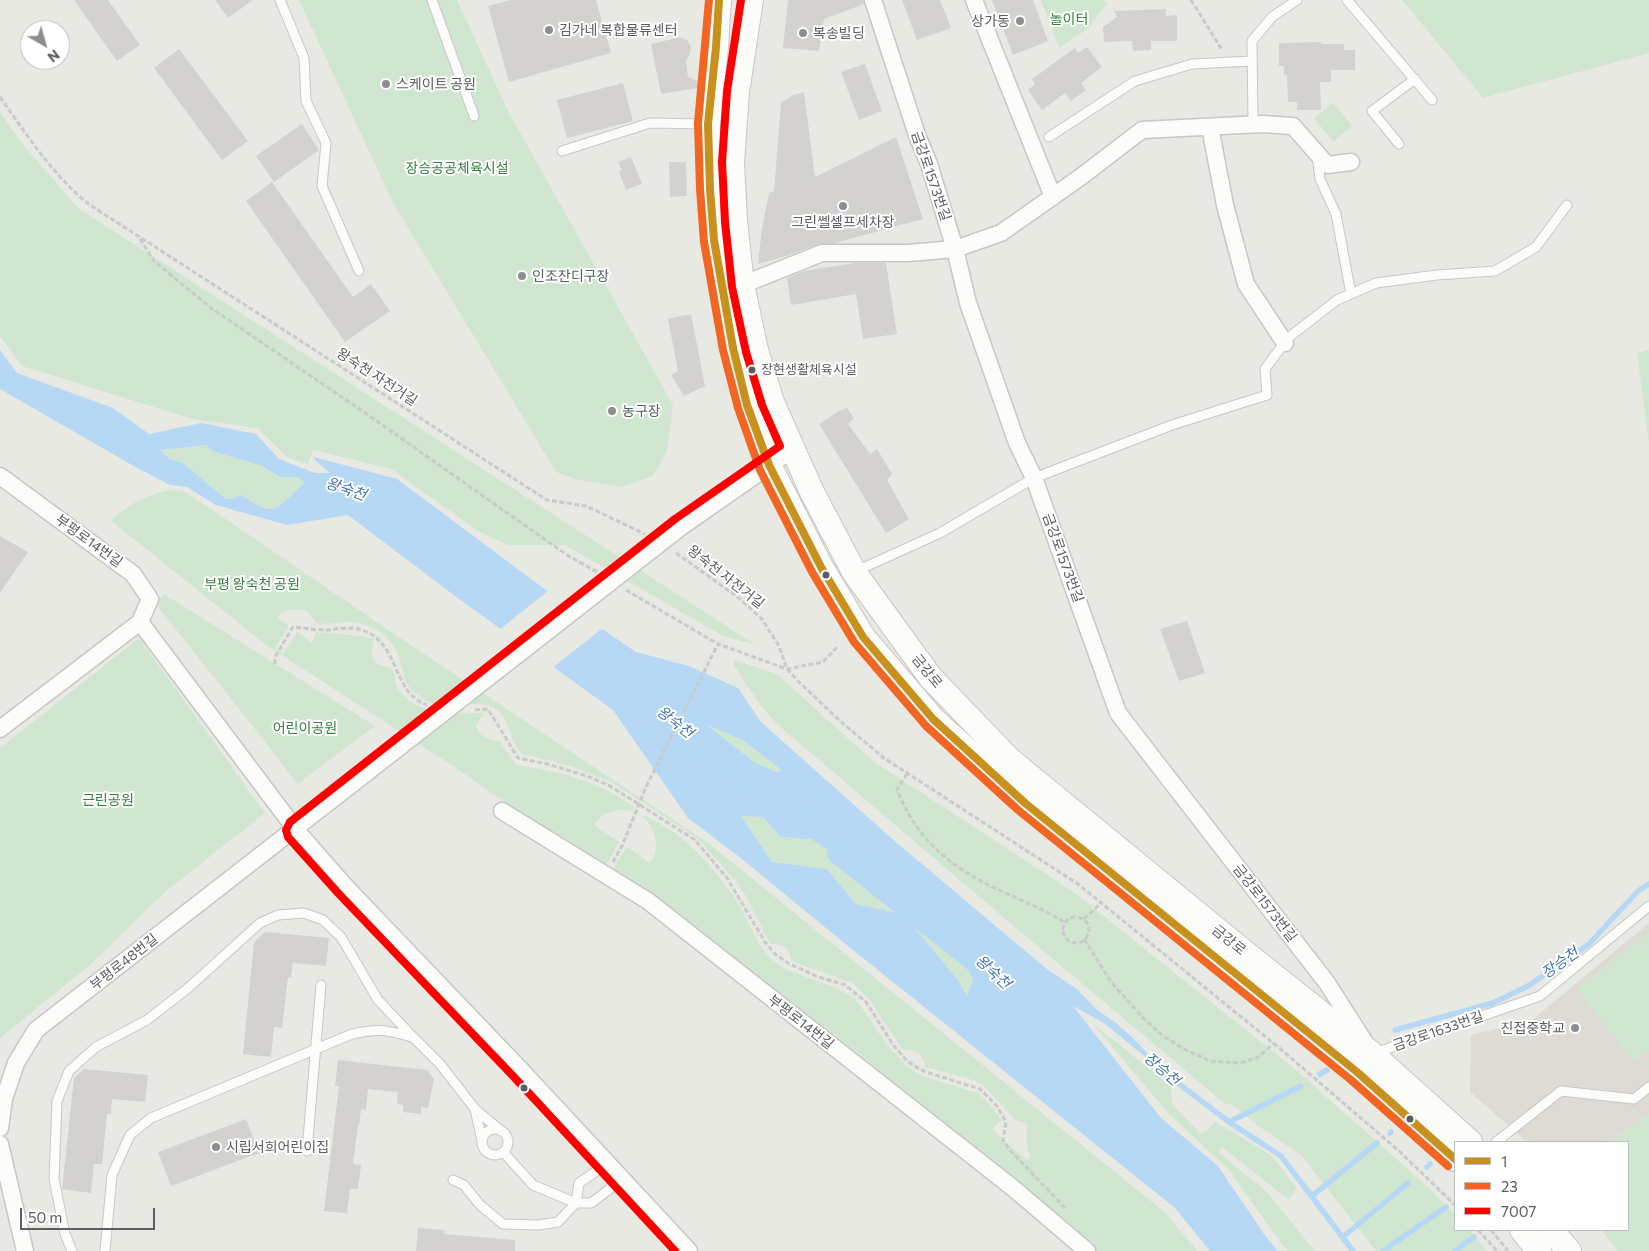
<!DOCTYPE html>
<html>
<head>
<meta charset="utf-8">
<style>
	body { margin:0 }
	#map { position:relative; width:1649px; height:1251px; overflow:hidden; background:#e9e9e4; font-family:Commissioner,sans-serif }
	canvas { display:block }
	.legend { position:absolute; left:1454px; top:1141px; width:175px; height:90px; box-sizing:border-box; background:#fff; border:1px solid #bdbec0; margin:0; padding:6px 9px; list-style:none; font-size:15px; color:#5a5d61 }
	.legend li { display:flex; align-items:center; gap:10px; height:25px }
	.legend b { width:25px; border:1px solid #bdbec0 }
	.north { position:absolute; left:20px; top:20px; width:50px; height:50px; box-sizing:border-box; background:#fff; border:1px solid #bdbec0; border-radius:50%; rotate:142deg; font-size:14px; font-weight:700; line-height:20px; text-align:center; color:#5a5d61 }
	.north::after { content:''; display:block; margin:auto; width:18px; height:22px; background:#8c8e8f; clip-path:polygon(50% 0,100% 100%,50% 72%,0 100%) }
	.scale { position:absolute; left:20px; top:1208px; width:135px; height:22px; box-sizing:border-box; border:2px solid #5a5d61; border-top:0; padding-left:6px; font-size:15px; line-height:18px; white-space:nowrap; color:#5a5d61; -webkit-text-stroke:4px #fff; paint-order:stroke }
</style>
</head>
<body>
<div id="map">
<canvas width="1649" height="1251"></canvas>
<ul class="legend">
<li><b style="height:6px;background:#c8901d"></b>1</li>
<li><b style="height:6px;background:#f26522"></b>23</li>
<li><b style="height:6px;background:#f00"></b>7007</li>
</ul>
<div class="north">N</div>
<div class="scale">50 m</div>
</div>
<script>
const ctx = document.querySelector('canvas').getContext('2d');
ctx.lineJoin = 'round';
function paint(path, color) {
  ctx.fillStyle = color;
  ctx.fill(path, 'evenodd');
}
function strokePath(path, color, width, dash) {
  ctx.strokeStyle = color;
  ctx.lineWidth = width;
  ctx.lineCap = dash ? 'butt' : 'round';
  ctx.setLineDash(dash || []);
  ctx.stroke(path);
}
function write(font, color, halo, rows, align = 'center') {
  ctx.font = font + ' Commissioner,"Noto Sans KR",sans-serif';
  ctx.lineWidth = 4;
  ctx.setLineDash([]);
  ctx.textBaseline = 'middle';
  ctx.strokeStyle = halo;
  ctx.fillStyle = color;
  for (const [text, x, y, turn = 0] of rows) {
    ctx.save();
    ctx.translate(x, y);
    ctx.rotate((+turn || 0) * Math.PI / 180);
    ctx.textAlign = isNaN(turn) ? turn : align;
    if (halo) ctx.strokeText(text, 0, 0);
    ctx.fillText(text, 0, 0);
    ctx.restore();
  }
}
const education = new Path2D(`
	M1649,923v190l-39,29h-83l-57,-50 1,-57 61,-15z`);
const green = new Path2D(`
	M299,0h158l52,113 164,292 -6,46 -14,25 -31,11 -43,-7 -23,-8 -164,-271z
	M1041,0h63l3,3 -18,25 -30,20z
	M1402,0h247v53l-166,45z
	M1333,103l19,23 -19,16 -19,-24z
	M0,112l20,29 58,67 678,437 -33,-9 -158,-91h-57l-30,-14 -87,-62 -78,-19 -5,14 -20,-6 -31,-30 -65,-9 -170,-53 -22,-30z
	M1649,350v94l-12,-91z
	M207,445l5,6 50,15 18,11 19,-1 6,7c-8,6 -26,27 -35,26 -10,0 -21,-10 -29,-14l-9,4h-6l-42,-34 -14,-6 -10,-9z
	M173,490l12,2 26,17 185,126 312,208 459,371 30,37h-100l-240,-199 -147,-110 -144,-97 -110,-77 -190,-123 -156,-125c24,-17 34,-26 63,-30zM286,610c14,-1 23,-1 30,13 11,2 22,-1 34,-1 23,1 44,16 50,39 4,11 3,22 13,30 6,5 15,12 23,14 18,5 43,-8 60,4 15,11 13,32 26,45l31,7 20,6 42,17 83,55 34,38 12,16 23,45 4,6c12,-1 20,6 20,17l62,22 16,16 34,51c12,-2 21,5 22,17l42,11 16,7 32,35 12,4v24l3,9 -3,3c-10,-9 -29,-22 -34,-32l9,-8 -18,-22 -7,-5 -57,-18 -15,-10 -14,-16 -13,-17 -13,-20 -10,-13 -18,-11 -50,-18c-30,-18 -33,-39 -49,-67 -4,-8 -11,-15 -16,-22 -23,-30 -44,-49 -78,-66l-1,2c12,12 19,30 7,46l-23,-16 -15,23 -6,-5 13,-23 -25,-17c8,-13 23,-17 38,-14l2,-4c-37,-27 -73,-35 -117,-42l-5,-5 -12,-19c-11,-1 -22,-4 -24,-16l8,-12c-33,0 -65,5 -87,-26 -3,-5 -1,-13 -6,-18 -3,-3 -7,-3 -10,-4 -13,-5 -9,-15 -7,-26l-13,-3 -45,-4 -4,11 -15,-11 -14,22 -8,-6 14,-22 -11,-8 2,-4z
	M164,594l211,132 -77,58 -142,-180z
	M139,638l126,175 -101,80 -75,73 -89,72v-290z
	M735,660l42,14 96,87 202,132 220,176 133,118 27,28v15h15l16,21h-110l-74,-95 -45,-31 -24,-20 -9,-2 -221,-186 -225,-192c-18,-18 -30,-38 -44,-60z
	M709,726l33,14 41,30 -7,2 -25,-11 45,42h-7l-41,-18 -24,-6 -16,-20 -15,-11z
	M741,816l22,1 17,20 31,2 47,31 51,21 35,32 29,57 -6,16 -9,-16 -55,-66 -47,-10 -29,-35 -55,-7z
	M1649,932v117l-15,13 -57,-73z
	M1091,1022l80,64 1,18 29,30 15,-12 56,34 25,32 -8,12 -67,-53 -4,5 50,41 47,58h-28l-60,-83 -59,-55z
	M1649,1113v138h-32l-15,-21h26v-88h-18z`);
const water = new Path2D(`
	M0,350l17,23 96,35 36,26 52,-11 55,11 23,25 36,14h15l-15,-13 -1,-3 83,22 161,120 78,53 53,14 49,22 23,34 136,121 151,127 29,19 20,21 18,12 18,16 38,40 -67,-55 -31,-17 88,112 57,48 46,68 14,17h-68l-35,-43 -337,-270 -96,-79 -54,-41 -75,-108 -158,-114 -107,-81 -61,10 -71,-20 -29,-18 -17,-2 -33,-17 -137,-79zM207,445l5,6 50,15 18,11h19l5,6c-7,6 -25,27 -34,26 -10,0 -21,-10 -29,-14l-9,4h-6l-42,-35 -14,-5 -10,-9zM709,726l33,14 40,30 -6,2 -27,-12 46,43h-6l-41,-18 -24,-6 -16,-20 -15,-11zM741,816l22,1 17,20 31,2 47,31 51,21 35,32 29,57 -6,16 -9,-16 -55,-66 -47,-10 -29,-35 -55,-7z`);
const pier = new Path2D(`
	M549,590l55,37 -53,42 -53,-38z`);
const stream = new Path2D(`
	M1395,1030l98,-27 35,-17 61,-42 49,-53 11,-7
	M1166,1074l63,48 72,-36
	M1320,1074l7,-4
	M1229,1122l52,34 72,95
	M1390,1133l1,-1
	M1427,1167l3,-3
	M1312,1196l65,-53
	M1343,1237l65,-54
	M1383,1251l63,-44
	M1455,1251l19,-14`);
const river = new Path2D(`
	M663,711l143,112
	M843,851l142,112`);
const building = new Path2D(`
	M74,0h34l32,45 -23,16z
	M215,0h38l-25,18z
	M510,0h86l15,53 -102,29 -21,-76z
	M788,0h75l1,4 -40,15 -5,32 -36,-3z
	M902,0h38l11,28 -34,12z
	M992,0h41l15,41 -35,14z
	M1166,9v7l11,-1v26h-26v9l-18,1 -1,-10 -28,1 -1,-15 14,-10 -3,-6z
	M680,37l7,3 4,7 -1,7 -4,7 2,16 11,4 -1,7 -37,6 -10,-50z
	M1321,42v2h23v6h11v20h-24v12h-11l1,28h-24v-8h-9l-1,-27h-3v-9h-5v-23z
	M1087,47l15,20 -21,16 5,7 -15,11 -6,-8 -23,17 -14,-20 7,-6 -3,-5 43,-31 3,5z
	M179,49l69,92 -26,19 -68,-92z
	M865,64l17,47 -23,9 -18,-48z
	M623,83l10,38 -66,17 -10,-38z
	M804,92l11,85 81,-40 27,82 -88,24 -16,1 -30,11 -31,9 4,-36 7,-35 5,-2 7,-88 12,-8z
	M302,124l17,26 -45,32 -18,-26z
	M631,157l11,27 -16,6 -7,-18 3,-2 -4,-8z
	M669,162h17l1,34 -17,1z
	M272,182l81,115 18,-13 19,27 -45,31 -99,-141z
	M855,263h31l11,71 -34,5 -7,-45 -65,11 -4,-27 17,-7z
	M691,314l14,72 -21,10 -13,-21 7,-4 -10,-52z
	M847,408l7,10 -6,6 22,30 7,-5 15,25 -5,6 22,39 -23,14 -67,-109 20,-13z
	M0,536l28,16 -28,41z
	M1187,621l18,52 -26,8 -19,-52z
	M265,932l64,6 -3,28 -33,-3 -2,15 -3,-1 -6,51 -8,-1 -3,30 -28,-3 11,-112z
	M338,1060l89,10 7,9 -6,29 -7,-1v7l-18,-2v-7l-6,-1 1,-12 -30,-3 -2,21 -5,-1 -2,17 -1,-1 -5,39 8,1 -3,24h-8l-3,24 -23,-2 15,-125h-4z
	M84,1069l64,6 -3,27 -33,-3 -1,15h-4l-5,50h-8l-3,29 -29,-4 12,-111z
	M246,1119l13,34 -88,33 -13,-34z
	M418,1228l26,2v4l71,6v11h-99z`);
const path = new Path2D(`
	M1191,0l31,50
	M0,97c24,34 47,69 77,97 11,11 26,19 38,27l432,279 39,6 59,28
	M140,239l14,22 57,47 150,102 206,145 30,17
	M676,553l63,45 23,21 17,27 8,23 12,13 41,39 44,37 194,126 205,167 116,100 56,54
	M626,590l92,54
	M275,664v-7l18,-30c12,1 23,3 35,3 9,-1 21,-3 30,-1 43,10 32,63 69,76
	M475,710l13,-1 30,49 29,6 40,12 23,10 85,54 32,38 38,64 11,13 12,8 28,13 29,9 21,17 28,44 13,15 16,10 57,18 17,17 9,16 -3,18 6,9 56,59
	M907,774l-10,15c21,56 61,83 113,106 19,9 38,16 55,28
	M613,862l9,-16 24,-59 72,-143 69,25 36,-7 15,-16
	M1063 930a13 13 0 1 1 26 0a13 13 0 1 1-26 0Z
	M1084,919l17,-16
	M1084,939l27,43 34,38 18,16 21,13 26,12 29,2 18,-5 17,-15
	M1478,1230l19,21
	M1491,1230l17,21`);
const service = new Path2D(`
	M280,0l24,58 2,43 20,42 -4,43 37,85
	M432,0l42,116
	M1347,0l85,100
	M1253,124l-1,-83 20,-24 25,-17
	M1049,137l86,-56 57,-17 60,-3
	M1399,144l-27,-33 43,-32
	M562,151l88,-28 58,1
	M1317,156l3,23 16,35 15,80
	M854,572l86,-39 94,-55 138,-53 95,-30 -2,-26 23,-31 49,-38 39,-17 61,-8 58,-4 41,-24 31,-42
	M1375,1053l165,-57 109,-90
	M475,1109l7,32
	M482 1142a13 13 0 1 1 26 0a13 13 0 1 1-26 0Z
	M1496,1142l65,-51 73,8 15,-12
	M307,1151l14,-166
	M453,1180l11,5 16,20 23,19 36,1 19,-3 18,-19 3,-20 19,-13 18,2 -5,16 -20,15h-15l-43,-18 -30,-33
	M72,1251l-7,-17 -11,-55 3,-78 12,-30 27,-24 51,-27 40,-31 73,-66 18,-8 26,-2 19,7 18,17 37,63 35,37 27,27 35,45 26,22
	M105,1251l7,-76 18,-40 21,-17 201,-84c27,-6 34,-4 60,3`);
const minor = new Path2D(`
	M873,0l44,135 12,29 26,85 13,54 49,140 17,35 84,235 209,270 37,58
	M974,0l79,197
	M1210,127l15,78 21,79 39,59
	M742,285l80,-32h86l47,-4 46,-16 81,-57 60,-46 120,-6 31,2 34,39 24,-3
	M0,476l133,98 17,25 -10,23
	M681,527l112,-78
	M0,729l140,-107 156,208 49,56 175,183 169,182
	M502,811l146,90 365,287 74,63
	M0,1128l4,-29 12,-36 20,-33 329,-256
	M0,1144l25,107`);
const secondary = new Path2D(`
	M719,0l-3,47 -8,77 2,65 4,51 19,108 14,57 22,60 52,102 42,70 70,82 92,84 332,269 98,87
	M751,0l-14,92 -5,71 3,58 7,64 14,65 16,52 40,90 42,80 77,106 79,82 233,191 129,103 98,88
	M1522,1230l17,21
	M1551,1230l18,21`);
const minorBridge = new Path2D(`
	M365,774l316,-247`);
const bus1 = new Path2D(`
	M719,0l-3,47 -8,77 2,65 4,51 19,108 14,57 22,60 52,102 42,70 70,82 92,84 332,269 98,87`);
const bus2 = new Path2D(`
	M709,0l-11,123 2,66 4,53 19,108 15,58 22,62 52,102 42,70 72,84 92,84 333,270 97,86`);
const bus3 = new Path2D(`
	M675,1251l-162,-175 -175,-183 -50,-56 -2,-7 4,-8 385,-303 105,-73 -18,-41 -16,-53 -14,-65 -7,-65 -3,-60 5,-71 14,-91`);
const markers = [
	[1020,21,5,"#8c8e8f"],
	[549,30,5,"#8c8e8f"],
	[803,33,5,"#8c8e8f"],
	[386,84,5,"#8c8e8f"],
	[843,206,5,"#8c8e8f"],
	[522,276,5,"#8c8e8f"],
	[752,370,4.5,"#5a5d61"],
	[612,411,5,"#8c8e8f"],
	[826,575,4.5,"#5a5d61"],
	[1575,1028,5,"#8c8e8f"],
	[524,1088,4.5,"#5a5d61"],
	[1410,1119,4.5,"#5a5d61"],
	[216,1147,5,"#8c8e8f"]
];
const busNames = [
	["장현생활체육시설",761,370]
];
const parkNames = [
	["놀이터",1069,19],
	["장승공공체육시설",457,168],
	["부평 왕숙천 공원",252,584],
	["어린이공원",305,728],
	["근린공원",108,800]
];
const poiNames = [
	["상가동",1010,21,"right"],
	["김가네 복합물류센터",559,30],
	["복송빌딩",813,33],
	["스케이트 공원",396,84],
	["그린쎌셀프세차장",843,222,"center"],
	["인조잔디구장",532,276],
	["농구장",622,411],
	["진접중학교",1565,1028,"right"],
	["시립서희어린이집",226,1147]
];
const streetNames = [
	["금강로1573번길",931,176,71],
	["왕숙천 자전거길",377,377,33],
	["부평로14번길",89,541,36],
	["금강로1573번길",1063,558,70],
	["왕숙천 자전거길",726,577,38],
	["금강로",927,671,51],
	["금강로1573번길",1265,903,52],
	["금강로",1229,940,39],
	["부평로48번길",124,962,-38],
	["부평로14번길",801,1022,38],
	["금강로1633번길",1438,1031,-19]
];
const waterNames = [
	["왕숙천",346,489,19],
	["왕숙천",675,722,38],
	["장승천",1560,963,-35],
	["왕숙천",993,972,43],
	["장승천",1162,1069,41]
];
paint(education, '#dddbd3');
paint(green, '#d1e6d0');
paint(water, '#b7d8f4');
paint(pier, '#e9e9e4');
strokePath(stream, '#b7d8f4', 5.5);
strokePath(river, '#b7d8f4', 32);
paint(building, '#d3d2cf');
strokePath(service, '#c6c7c6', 11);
strokePath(minor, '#c6c7c6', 19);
strokePath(secondary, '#c7c7c7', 26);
strokePath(path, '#c7cbc9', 3, [5, 2.5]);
strokePath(service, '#fcfcfb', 9);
strokePath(minor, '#fcfcfb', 16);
strokePath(secondary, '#fcfcfb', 24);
strokePath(minorBridge, '#c6c7c6', 19, []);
strokePath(minorBridge, '#fcfcfb', 16);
strokePath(bus1, '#c8901d', 8);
strokePath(bus2, '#f26522', 8);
strokePath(bus3, '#f00', 8);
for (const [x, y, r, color] of markers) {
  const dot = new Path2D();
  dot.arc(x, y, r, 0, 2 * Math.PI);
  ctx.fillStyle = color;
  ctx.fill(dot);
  strokePath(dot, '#fff', 2);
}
write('13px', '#5a5d61', '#fff', busNames, 'left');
write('14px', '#38823f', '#fff', parkNames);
write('14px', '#5a5d61', '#fff', poiNames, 'left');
write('14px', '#5a5d61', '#fff', streetNames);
write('italic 15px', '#4375b4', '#fff', waterNames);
</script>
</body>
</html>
